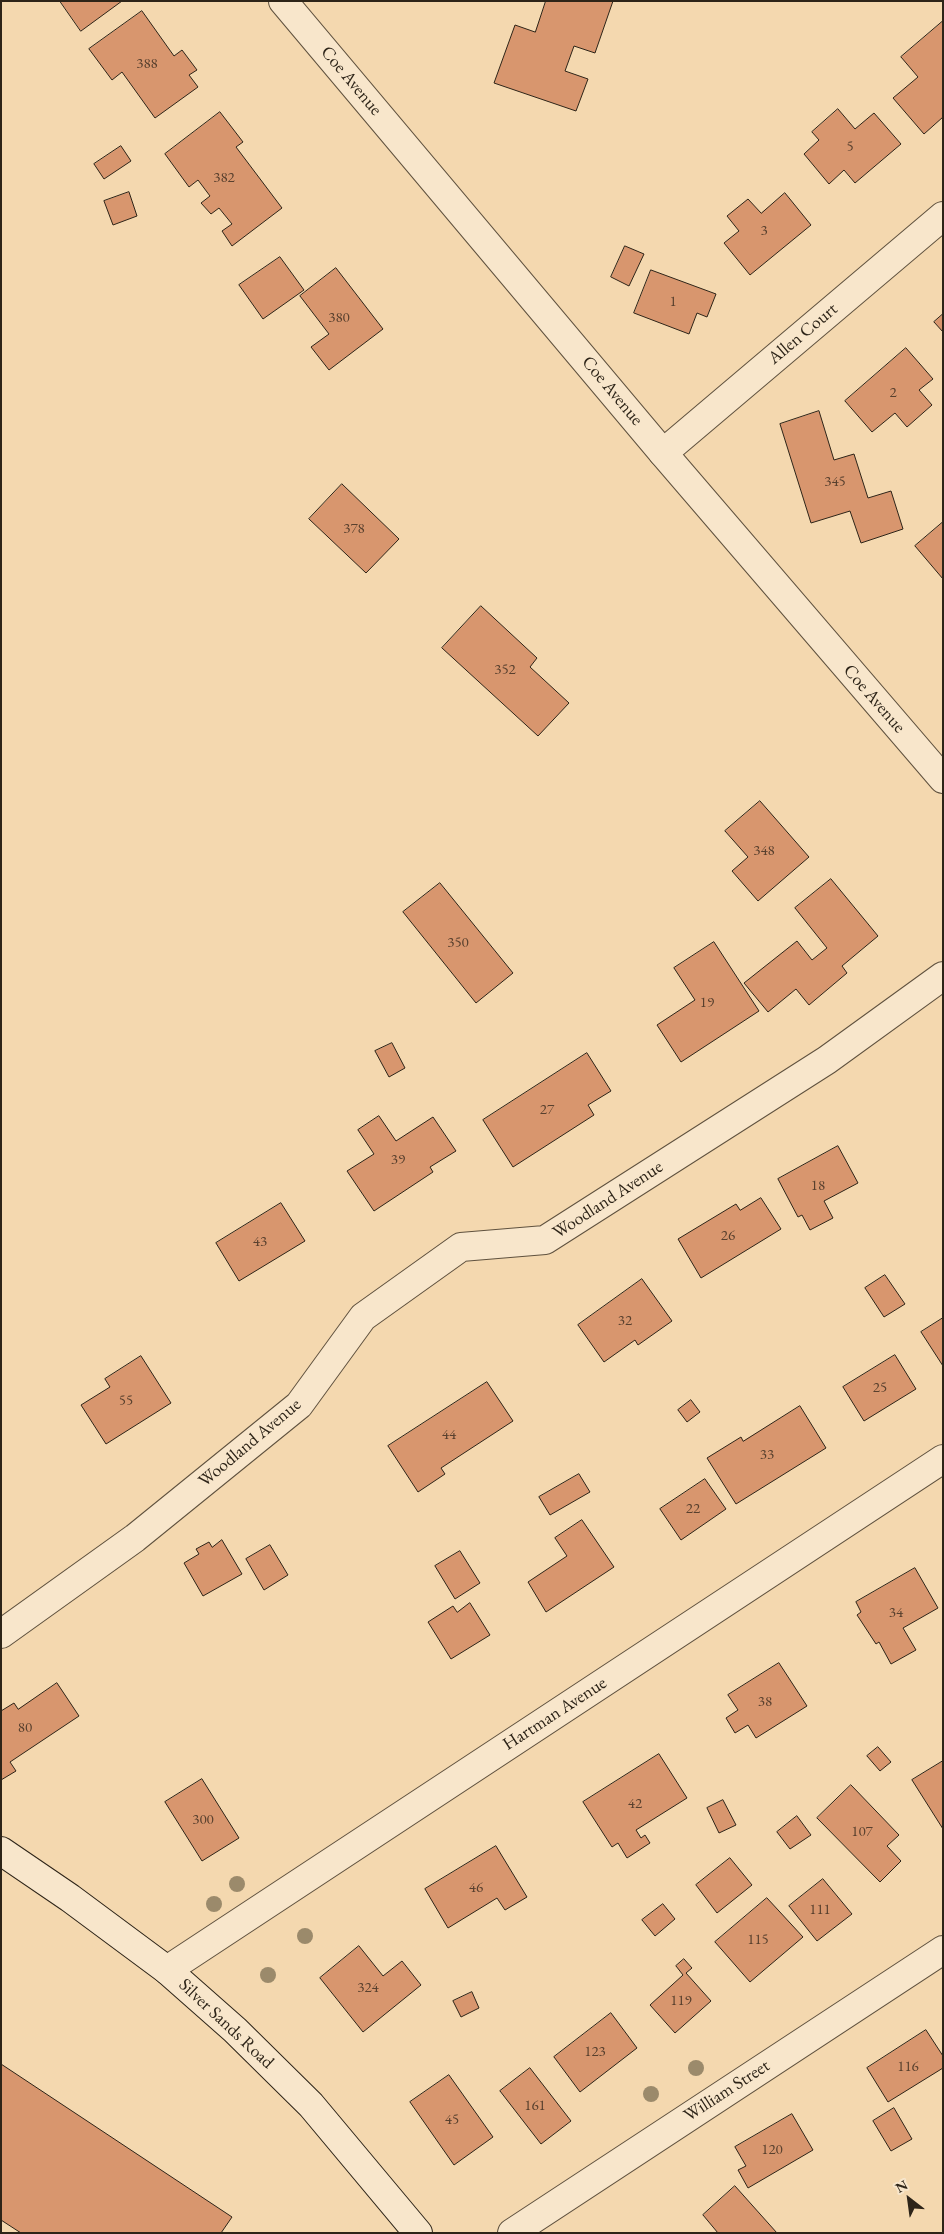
<!DOCTYPE html>
<html>
<head>
<meta charset="utf-8">
<style>
	body { margin:0 }
	#map { position:relative; width:944px; height:2234px; overflow:hidden; background:#f4d8af; font-family:"EB Garamond",serif }
	canvas { display:block }
	.frame { position:absolute; inset:0; border:2px solid #2d2418; pointer-events:none }
	.north { position:absolute; left:884px; top:2174px; width:50px; height:50px; -webkit-text-stroke:4px #f8e6cb; paint-order:stroke; rotate:330deg; font-size:14px; font-weight:700; line-height:20px; text-align:center; color:#2d2418 }
	.north::after { content:''; display:block; margin:auto; width:18px; height:22px; background:#2d2418; clip-path:polygon(50% 0,100% 100%,50% 72%,0 100%) }
</style>
</head>
<body>
<div id="map">
<canvas width="944" height="2234"></canvas>
<div class="frame"></div>
<div class="north">N</div>
</div>
<script>
const ctx = document.querySelector('canvas').getContext('2d');
ctx.lineJoin = 'round';
function paint(path, color) {
  ctx.fillStyle = color;
  ctx.fill(path, 'evenodd');
}
function strokePath(path, color, width, dash) {
  ctx.strokeStyle = color;
  ctx.lineWidth = width;
  ctx.lineCap = dash ? 'butt' : 'round';
  ctx.setLineDash(dash || []);
  ctx.stroke(path);
}
function write(font, color, halo, rows, align = 'center') {
  ctx.font = font + ' "EB Garamond",serif';
  ctx.lineWidth = 4;
  ctx.setLineDash([]);
  ctx.textBaseline = 'middle';
  ctx.strokeStyle = halo;
  ctx.fillStyle = color;
  for (const [text, x, y, turn = 0] of rows) {
    ctx.save();
    ctx.translate(x, y);
    ctx.rotate((+turn || 0) * Math.PI / 180);
    ctx.textAlign = isNaN(turn) ? turn : align;
    if (halo) ctx.strokeText(text, 0, 0);
    ctx.fillText(text, 0, 0);
    ctx.restore();
  }
}
const building = new Path2D(`
	M60,1h62l-41,30z
	M546,1h67l-18,52 -21,-7 -9,25 23,8 -12,32 -82,-28 21,-58 20,7z
	M142,11l32,45 8,-6 15,20 -8,5 9,12 -43,31 -33,-46 -10,8 -23,-31z
	M943,21v96l-19,17 -31,-36 25,-21 -17,-20z
	M838,109l17,20 19,-16 27,31 -46,39 -11,-13 -15,14 -25,-30 15,-14 -7,-8z
	M220,112l23,30 -7,5 46,61 -50,38 -10,-15 10,-7 -13,-16 -8,6 -10,-11 9,-7 -12,-16 -9,7 -24,-33z
	M121,146l10,15 -27,18 -10,-15z
	M129,192l8,24 -24,9 -9,-24z
	M785,193l26,32 -61,50 -26,-32 15,-12 -12,-15 21,-17 13,14z
	M625,246l19,8 -15,32 -18,-9z
	M280,257l24,33 -41,29 -24,-34z
	M336,268l47,61 -54,41 -18,-23 18,-13 -29,-38z
	M651,270l65,24 -9,23 -10,-4 -8,21 -55,-21z
	M943,314v18l-9,-10z
	M906,348l27,31 -14,11 13,15 -25,22 -12,-14 -23,19 -27,-31z
	M819,411l15,49 20,-6 14,44 23,-7 12,38 -42,14 -11,-32 -39,12 -31,-99z
	M342,484l57,55 -33,34 -57,-54z
	M943,522v57l-28,-33z
	M481,606l56,52 -7,9 39,36 -31,33 -96,-88z
	M760,801l49,56 -51,44 -26,-30 16,-14 -23,-26z
	M831,879l47,57 -36,30 5,7 -38,32 -13,-16 -28,23 -24,-29 53,-42 15,19 15,-12 -32,-40z
	M440,883l73,90 -37,30 -73,-91z
	M714,942l45,69 -78,51 -24,-37 38,-25 -21,-32z
	M392,1043l13,25 -16,9 -14,-26z
	M587,1053l24,38 -23,14 6,10 -81,52 -30,-47z
	M379,1116l17,25 37,-24 23,34 -26,16 3,5 -59,39 -27,-40 27,-17 -16,-24z
	M838,1146l20,37 -34,18 9,17 -23,12 -8,-15 -4,2 -20,-38z
	M761,1198l20,31 -80,49 -23,-39 58,-35 4,6z
	M281,1203l24,38 -66,40 -23,-38z
	M885,1275l20,29 -21,13 -19,-29z
	M642,1279l30,42 -34,24 -3,-5 -31,22 -26,-37z
	M943,1318v48l-22,-34z
	M895,1355l21,34 -52,32 -21,-34z
	M141,1356l30,47 -65,41 -25,-39 29,-18 -5,-8z
	M487,1382l26,39 -72,47 4,6 -27,18 -30,-46z
	M691,1400l9,12 -13,10 -9,-12z
	M800,1406l26,42 -90,56 -29,-46 34,-21 2,4z
	M579,1474l11,18 -40,23 -11,-18z
	M705,1479l21,30 -45,31 -21,-31z
	M582,1520l32,47 -68,45 -18,-30 39,-26 -12,-18z
	M222,1540l20,34 -39,22 -19,-33 15,-9 -3,-5 13,-7 3,5z
	M270,1545l18,30 -24,15 -18,-31z
	M460,1551l20,32 -25,16 -20,-33z
	M915,1568l23,40 -35,20 13,22 -25,14 -12,-22 -3,2 -15,-23 -4,-6 4,-3 -5,-10z
	M470,1603l20,32 -39,24 -23,-37 25,-16 4,6z
	M779,1663l28,43 -51,32 -8,-13 -13,8 -9,-15 12,-8 -10,-15z
	M57,1683l22,33 -69,46 6,9 -15,9v-69l13,-8 4,6z
	M878,1747l13,15 -11,9 -13,-15z
	M659,1754l28,44 -51,32 5,8 4,-3 5,8 -23,15 -9,-15 -6,4 -29,-45z
	M943,1761v68l-31,-49z
	M202,1779l37,59 -37,23 -37,-59z
	M851,1785l48,50 -12,11 14,15 -21,21 -63,-64z
	M723,1800l13,25 -17,8 -12,-25z
	M797,1816l14,19 -21,14 -13,-17z
	M496,1846l31,51 -22,13 -8,-12 -49,30 -23,-39z
	M730,1858l22,27 -35,28 -21,-28z
	M823,1879l29,35 -35,27 -28,-35z
	M767,1898l36,39 -53,45 -35,-40z
	M663,1904l12,15 -20,17 -13,-16z
	M359,1946l24,30 19,-15 19,24 -58,47 -43,-54z
	M684,1959l8,9 -6,5 25,28 -36,32 -25,-28 33,-30 -7,-9z
	M472,1992l7,16 -18,9 -8,-16z
	M611,2013l26,35 -57,44 -26,-35z
	M926,2030l17,26v12l-55,34 -21,-34z
	M1,2064l231,153 -11,16h-200l-20,-13z
	M530,2068l41,53 -30,23 -41,-53z
	M449,2075l44,62 -39,28 -44,-63z
	M894,2108l18,31 -21,12 -18,-30z
	M792,2114l21,36 -65,38 -10,-18 8,-4 -11,-19z
	M735,2186l42,47h-59l-15,-18z`);
const minor = new Path2D(`
	M663,453l280,-237
	M1,1634l134,-96 164,-133 64,-88 98,-70 84,-7 282,-180 116,-84
	M167,1970l776,-511
	M512,2233l431,-283`);
const tertiary = new Path2D(`
	M283,1l380,452 280,326`);
const secondary = new Path2D(`
	M1,1851l69,47 97,72 68,60 76,75 107,128`);
const trees = [
	[237,1884],
	[214,1904],
	[305,1936],
	[268,1975],
	[696,2068],
	[651,2094]
];
const numberNames = [
	["388",147,64],
	["5",850,147],
	["382",224,178],
	["3",764,231],
	["1",673,302],
	["380",339,318],
	["2",893,393],
	["345",835,482],
	["378",354,529],
	["352",505,670],
	["348",764,851],
	["350",458,943],
	["19",707,1003],
	["27",547,1110],
	["39",398,1160],
	["18",818,1186],
	["26",728,1236],
	["43",260,1242],
	["32",625,1321],
	["25",880,1388],
	["55",126,1401],
	["44",449,1435],
	["33",767,1455],
	["22",693,1509],
	["34",896,1613],
	["38",765,1702],
	["80",25,1728],
	["42",635,1804],
	["300",203,1820],
	["107",862,1832],
	["46",476,1888],
	["111",820,1910],
	["115",758,1940],
	["324",368,1988],
	["119",681,2001],
	["123",595,2052],
	["116",908,2067],
	["161",535,2106],
	["45",452,2120],
	["120",772,2150]
];
const streetNames = [
	["Coe Avenue",351,81,50],
	["Allen Court",803,334,-40],
	["Coe Avenue",612,391,50],
	["Coe Avenue",874,699,49],
	["Woodland Avenue",608,1200,-33],
	["Woodland Avenue",250,1443,-40],
	["Hartman Avenue",555,1714,-33],
	["Silver Sands Road",226,2024,43],
	["William Street",727,2091,-33]
];
paint(building, '#d8966e');
strokePath(building, '#2d2418', 1);
strokePath(minor, '#5f513e', 30);
strokePath(tertiary, '#5f513e', 30);
strokePath(secondary, '#2d2418', 30);
strokePath(minor, '#f8e6cb', 28);
strokePath(tertiary, '#f8e6cb', 28);
strokePath(secondary, '#f8e6cb', 28);
ctx.fillStyle = '#9b8a6b';
for (const [x, y] of trees) {
  ctx.beginPath();
  ctx.arc(x, y, 8, 0, 2 * Math.PI);
  ctx.fill();
}
write('15px', '#58402e', null, numberNames);
write('18px', '#2d2418', '#f8e6cb', streetNames);
</script>
</body>
</html>
